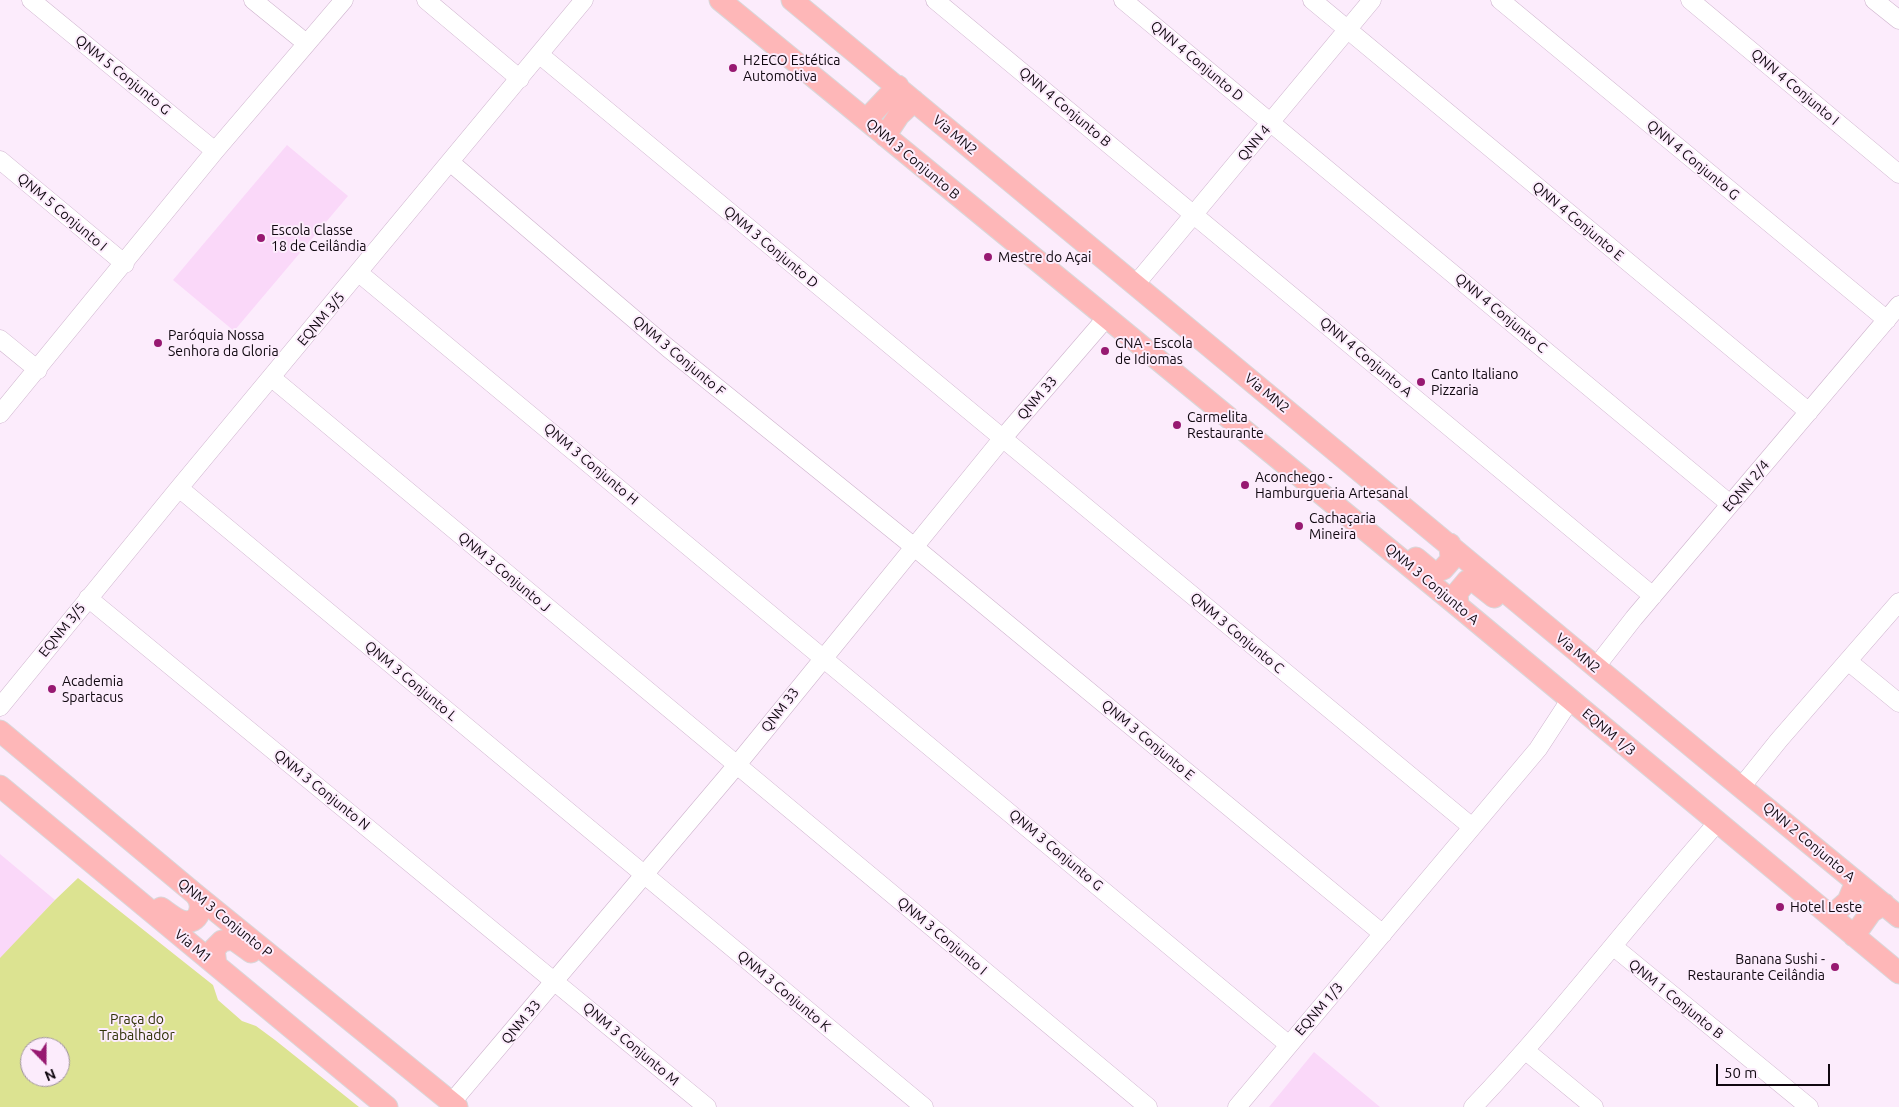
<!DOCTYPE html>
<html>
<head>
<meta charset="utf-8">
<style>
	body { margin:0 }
	#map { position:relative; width:1899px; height:1107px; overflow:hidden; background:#fcecfc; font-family:Ubuntu,sans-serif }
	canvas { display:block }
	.north { position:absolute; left:20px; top:1037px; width:50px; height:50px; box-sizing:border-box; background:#fcecfc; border:1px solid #9e919e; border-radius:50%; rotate:158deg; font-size:14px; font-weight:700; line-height:20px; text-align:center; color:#100810 }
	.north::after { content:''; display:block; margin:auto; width:18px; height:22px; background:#971971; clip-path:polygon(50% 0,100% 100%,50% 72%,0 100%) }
	.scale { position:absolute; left:1716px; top:1064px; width:114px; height:22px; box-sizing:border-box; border:2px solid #100810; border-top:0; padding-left:6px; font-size:15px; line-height:18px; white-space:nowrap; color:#100810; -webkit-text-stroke:4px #fcecfc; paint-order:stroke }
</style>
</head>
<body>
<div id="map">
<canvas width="1899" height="1107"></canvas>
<div class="north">N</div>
<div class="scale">50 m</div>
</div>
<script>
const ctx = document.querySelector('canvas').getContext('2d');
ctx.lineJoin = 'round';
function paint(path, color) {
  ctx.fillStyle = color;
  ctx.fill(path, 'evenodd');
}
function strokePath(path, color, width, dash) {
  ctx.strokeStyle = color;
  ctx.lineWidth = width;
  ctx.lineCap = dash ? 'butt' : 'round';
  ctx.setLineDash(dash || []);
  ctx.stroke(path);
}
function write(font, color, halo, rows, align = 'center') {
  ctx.font = font + ' Ubuntu,sans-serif';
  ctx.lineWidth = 4;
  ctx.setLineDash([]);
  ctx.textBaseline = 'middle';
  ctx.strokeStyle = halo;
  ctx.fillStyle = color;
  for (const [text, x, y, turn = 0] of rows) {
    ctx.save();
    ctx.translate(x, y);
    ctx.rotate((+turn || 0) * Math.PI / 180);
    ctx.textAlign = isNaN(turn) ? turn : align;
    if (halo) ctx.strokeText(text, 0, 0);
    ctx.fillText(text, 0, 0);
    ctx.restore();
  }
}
const built = new Path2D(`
	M287,145l61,51 -114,135 -61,-51z
	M0,854l55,46 -55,59z
	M1314,1052l66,55h-111z`);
const green = new Path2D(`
	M78,878l135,107 5,15 24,21 14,5 19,14 84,67h-359v-149l55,-58zM30,1047h30v30h-30z`);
const minor = new Path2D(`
	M31,0l184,151
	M253,0l53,43
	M426,0l94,79
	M935,0l718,596
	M1123,0l607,504
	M1312,0l497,412
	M1500,0l387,320
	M1690,0l209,174
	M1874,0l25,20
	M540,55l932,772
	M0,160l125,104
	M450,162l218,186 245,198 470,388
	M359,273l930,772
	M1135,285l237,-285
	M0,339l38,31
	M272,378l876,729
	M0,414l215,-263 129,-151
	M179,488l745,619
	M88,598l619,509
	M1849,662l50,41
	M1595,668l39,-50 265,-313
	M0,707l179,-219 405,-488
	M1742,786l37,-46 120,-138
	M1614,947l195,160
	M1526,1051l68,56
	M452,1102l284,-336 266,-327 105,-122
	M1237,1107l301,-358 32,-49
	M1473,1107c87,-91 162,-192 245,-285`);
const major = new Path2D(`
	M720,0l738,606 441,367
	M792,0c371,304 736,614 1107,917
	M866,120l32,-34
	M885,136l14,-21 15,-14
	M1416,558l18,15 9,-4 8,-9 -1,-16
	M1458,606l-1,-13 10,-12 8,1 19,15
	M0,731l195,163 262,213
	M0,786l387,321
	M161,908c6,4 14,11 21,13 18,5 23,-17 13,-27
	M1831,916l17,-15 8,-19
	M1854,936l17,-24 13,-8
	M216,965l-2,-16 8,-8 11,-2 18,13`);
const markers = [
	[733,68,5,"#971971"],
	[261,238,5,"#971971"],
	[988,257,5,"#971971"],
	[158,343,5,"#971971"],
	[1105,351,5,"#971971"],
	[1421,382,5,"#971971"],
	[1177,425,5,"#971971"],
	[1245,485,5,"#971971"],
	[1299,526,5,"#971971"],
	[52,689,5,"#971971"],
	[1780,907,5,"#971971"],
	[1835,967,5,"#971971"]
];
const poiNames = [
	["H2ECO Estética",743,60],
	["Automotiva",743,76],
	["Escola Classe",271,230],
	["18 de Ceilândia",271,246],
	["Mestre do Açai",998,257],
	["Paróquia Nossa",168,335],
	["Senhora da Gloria",168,351],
	["CNA - Escola",1115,343],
	["de Idiomas",1115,359],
	["Canto Italiano",1431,374],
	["Pizzaria",1431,390],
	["Carmelita",1187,417],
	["Restaurante",1187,433],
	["Aconchego -",1255,477],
	["Hamburgueria Artesanal",1255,493],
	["Cachaçaria",1309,518],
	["Mineira",1309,534],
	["Academia",62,681],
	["Spartacus",62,697],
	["Hotel Leste",1790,907],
	["Banana Sushi -",1825,959,"right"],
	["Restaurante Ceilândia",1825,975,"right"]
];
const streetNames = [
	["QNN 4 Conjunto D",1197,61,40],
	["QNM 5 Conjunto G",123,75,39],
	["QNN 4 Conjunto I",1795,87,40],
	["QNN 4 Conjunto B",1065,107,40],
	["Via MN2",955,135,40],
	["QNN 4",1254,143,-50],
	["QNM 3 Conjunto B",913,159,40],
	["QNN 4 Conjunto G",1693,160,40],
	["QNM 5 Conjunto I",62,212,40],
	["QNN 4 Conjunto E",1578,221,40],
	["QNM 3 Conjunto D",771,247,40],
	["QNN 4 Conjunto C",1501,313,40],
	["EQNM 3/5",321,319,-50],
	["QNM 3 Conjunto F",679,356,40],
	["QNN 4 Conjunto A",1366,357,40],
	["Via MN2",1267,393,39],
	["QNM 33",1037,398,-49],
	["QNM 3 Conjunto H",591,464,40],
	["EQNN 2/4",1746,486,-49],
	["QNM 3 Conjunto J",504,572,40],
	["QNM 3 Conjunto A",1432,584,40],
	["EQNM 3/5",62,630,-51],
	["QNM 3 Conjunto C",1237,633,40],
	["Via MN2",1578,653,40],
	["QNM 3 Conjunto L",411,681,40],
	["QNM 33",780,710,-52],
	["EQNM 1/3",1609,732,40],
	["QNM 3 Conjunto E",1148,740,40],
	["QNM 3 Conjunto N",322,790,39],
	["QNN 2 Conjunto A",1809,842,40],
	["QNM 3 Conjunto G",1056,850,40],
	["QNM 3 Conjunto P",225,918,39],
	["QNM 3 Conjunto I",942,936,40],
	["Via M1",193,946,40],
	["QNM 3 Conjunto K",784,991,40],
	["QNM 1 Conjunto B",1676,999,39],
	["EQNM 1/3",1319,1009,-49],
	["QNM 33",521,1022,-50],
	["QNM 3 Conjunto M",631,1044,40]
];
const parkNames = [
	["Praça do",137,1019],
	["Trabalhador",137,1035]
];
paint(built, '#fad8f9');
paint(green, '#dce391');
strokePath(minor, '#cdb2cc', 19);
strokePath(major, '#d9d7d9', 23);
strokePath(minor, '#fff', 18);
strokePath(major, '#feb7b8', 21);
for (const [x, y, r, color] of markers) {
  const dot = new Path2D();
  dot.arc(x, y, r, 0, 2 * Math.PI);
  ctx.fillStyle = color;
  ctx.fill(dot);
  strokePath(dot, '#fcecfc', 2);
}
write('14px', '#100810', '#fcecfc', poiNames, 'left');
write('14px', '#100810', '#fcecfc', streetNames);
write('14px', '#2f3205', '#fcecfc', parkNames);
</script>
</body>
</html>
